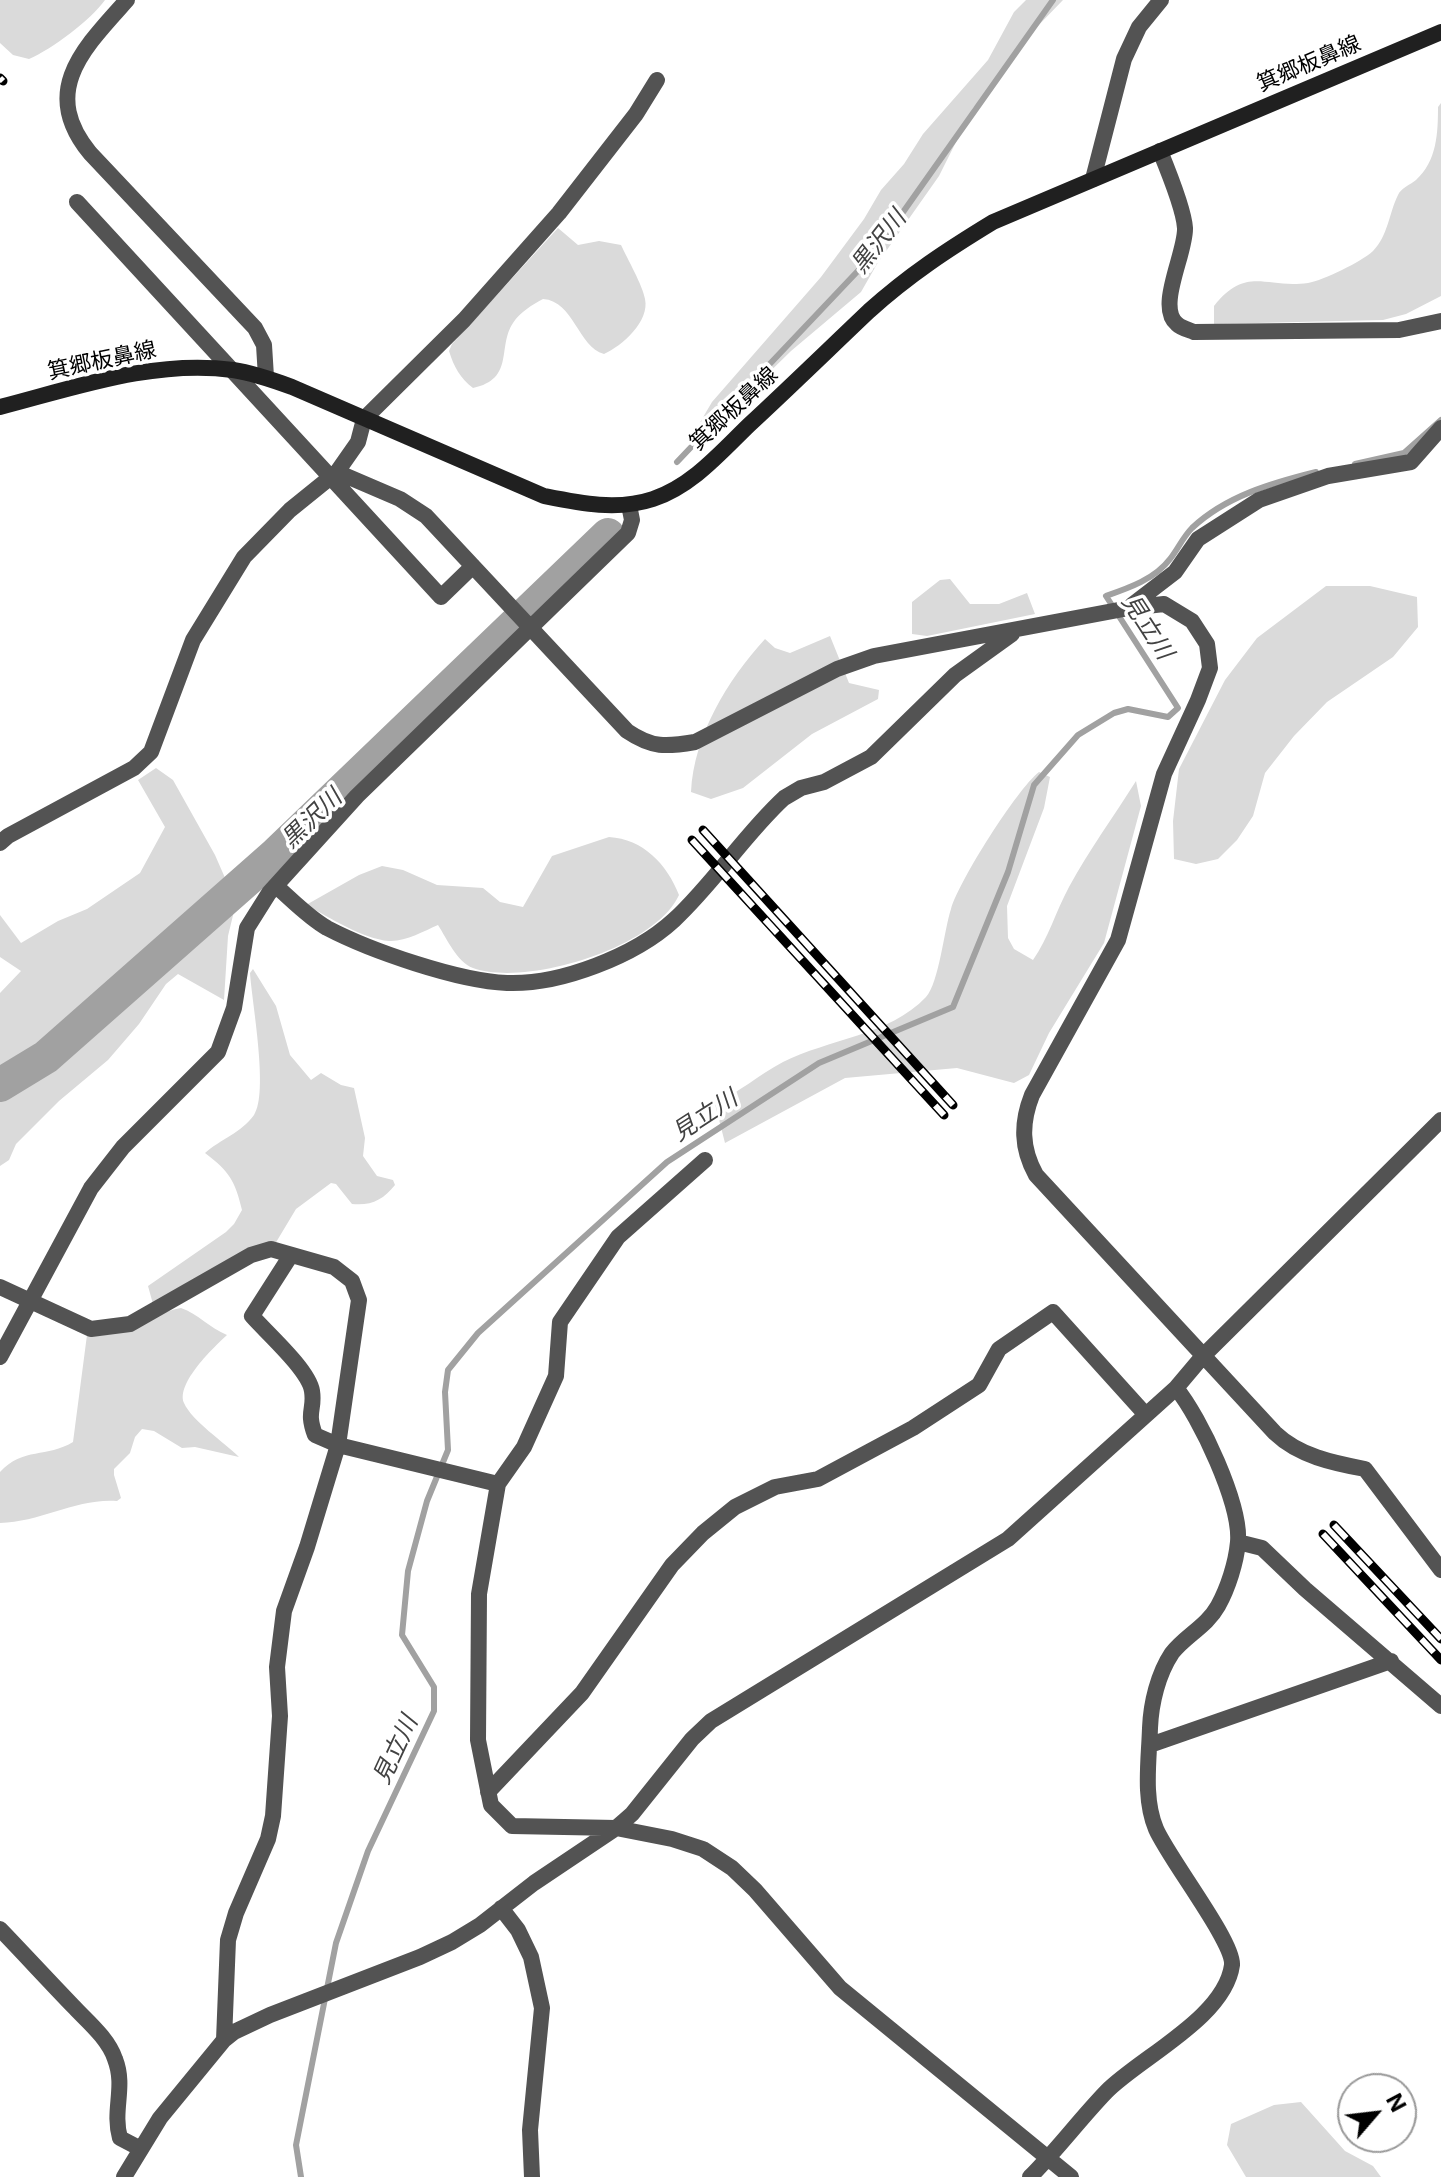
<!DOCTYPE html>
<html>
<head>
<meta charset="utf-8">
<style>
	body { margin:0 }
	#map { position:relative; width:1441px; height:2177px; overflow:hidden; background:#fff; font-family:Inter,sans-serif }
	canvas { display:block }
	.north { position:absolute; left:1337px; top:2073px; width:80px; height:80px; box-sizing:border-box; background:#fff; border:2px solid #999; border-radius:50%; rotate:62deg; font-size:22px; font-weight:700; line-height:32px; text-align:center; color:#000 }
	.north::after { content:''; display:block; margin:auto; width:28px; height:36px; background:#000; clip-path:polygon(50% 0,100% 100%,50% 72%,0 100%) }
</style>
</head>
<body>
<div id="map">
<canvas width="1441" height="2177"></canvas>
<div class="north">N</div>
</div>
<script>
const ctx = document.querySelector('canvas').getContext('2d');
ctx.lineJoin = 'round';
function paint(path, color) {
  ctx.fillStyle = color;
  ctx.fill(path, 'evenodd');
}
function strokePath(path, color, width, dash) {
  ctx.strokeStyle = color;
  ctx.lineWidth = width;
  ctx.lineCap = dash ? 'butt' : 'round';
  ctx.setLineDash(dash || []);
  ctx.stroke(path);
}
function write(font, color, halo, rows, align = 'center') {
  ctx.font = font + ' Inter,"Noto Sans JP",sans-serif';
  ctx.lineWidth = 7;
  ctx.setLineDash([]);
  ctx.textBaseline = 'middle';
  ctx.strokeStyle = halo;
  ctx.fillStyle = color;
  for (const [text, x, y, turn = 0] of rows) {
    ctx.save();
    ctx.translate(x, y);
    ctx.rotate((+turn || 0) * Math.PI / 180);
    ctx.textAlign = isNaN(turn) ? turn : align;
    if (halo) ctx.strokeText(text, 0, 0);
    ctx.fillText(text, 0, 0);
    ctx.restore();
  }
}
const green = new Path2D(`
	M0,0h105c-14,20 -53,49 -76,59l-16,-4 -13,-12z
	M1026,0h37l-30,31 -36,51 -24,26 -34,68 -62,88 -16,28 -70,59 -46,45 -19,24 -18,15 -14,6 -2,-5 20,-34 109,-125 43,-58 17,-29 23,-26 19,-30 65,-74 26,-48z
	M1441,103v193l-35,18 -23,6 -169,4v-18c33,-41 51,-17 94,-23 16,-3 53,-21 65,-32 15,-15 16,-38 25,-56 3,-7 12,-10 18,-15 21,-19 22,-47 22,-73z
	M558,228l20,17 21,-4 22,4c6,13 22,41 24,54 5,22 -23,47 -41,55 -26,-7 -30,-53 -61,-55 -11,6 -23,13 -30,24 -16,24 2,56 -40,65 -13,-10 -19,-21 -24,-37l3,-7z
	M950,579l20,25h29l28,-11 8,21 -108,22 -15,-2v-32l28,-22z
	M1326,586h44l47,11 1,30 -25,30 -66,45 -33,34 -29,37 -12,43 -16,24 -19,19 -22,5 -22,-5 -1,-38 6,-52 46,-89 32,-42z
	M830,636l19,47 30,7 -1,9 -66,35 -69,54 -32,11 -20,-7c3,-57 36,-111 74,-153l10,9 15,5z
	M156,768l17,12 42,75 21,48 -8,33 -4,64 -46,-26 -12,10 -27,40 -31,36 -49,41 -43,43 -7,16 -9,6v-173l21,-22 -21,-14v-42l21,28 37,-22 29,-12 53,-36 25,-46 -27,-47z
	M1039,772l11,5 -6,31 -37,98 1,32 6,11 19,11c15,-21 23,-49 36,-73 20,-37 45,-71 67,-106l5,25 -37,137 -55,90 -20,42 -15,8 -57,-15 -112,10 -120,65 -10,-39c24,-12 44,-29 68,-42 45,-23 106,-26 143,-65 13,-14 18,-67 25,-88 8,-28 66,-120 88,-137z
	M609,837c34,2 58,27 70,58 -24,53 -153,92 -206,73 -16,-6 -26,-29 -35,-43 -14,6 -33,17 -49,16 -26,-2 -60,-24 -83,-36l53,-30 23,-9 21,4 34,15 46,3 17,14 23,5 29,-51z
	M253,969l23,37 14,49 21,25 10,-7 20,12 13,3 11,50 -2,18 14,20 16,4 2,5c-12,15 -24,21 -43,19l-16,-20 -5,-1 -35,26 -21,35 -122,60 -5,-18 78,-54 8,-8 8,-14c-7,-29 -12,-38 -37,-57 16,-14 36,-20 49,-38 15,-22 -2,-112 -4,-142z
	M181,1308c17,6 29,20 46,27 -13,12 -51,48 -43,68 8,18 40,39 55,54l-44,-10 -13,1 -28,-17 -12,-2 -7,8 -5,16 -16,16v6l7,23 -4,3c-40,-3 -76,21 -117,22v-51c23,-25 47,-14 73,-30l14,-107c41,4 58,-20 94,-27z
	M1301,2102l44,49 28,15 8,11h-135l-19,-32 4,-21 43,-19z`);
const stream = new Path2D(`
	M677,462l195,-206 181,-256
	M1355,464l49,-11 37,-33
	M301,2177l-5,-32 40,-202 32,-92 66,-140v-24l-32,-52 6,-64 19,-70 21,-51 -3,-58 3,-22 30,-37 189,-171 152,-99 134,-56 55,-135 26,-87 44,-50 36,-22 14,-4 40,8 10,-9 -72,-112c23,-8 49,-17 64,-37 8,-10 13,-22 22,-31 34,-32 80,-45 124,-56`);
const river = new Path2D(`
	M0,1085l46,-28 229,-202 333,-320`);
const street = new Path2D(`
	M127,0c-43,48 -88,91 -37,153l165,175 9,17 2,32
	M1160,151c7,17 24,60 25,77 1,25 -29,79 -8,96 4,4 12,6 17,8l205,-2 42,-9
	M1093,179l31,-120 15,-32 22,-27
	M77,202l364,395 32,-31
	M337,472l63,27 26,17 201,215c25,17 39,16 68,11l142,-73 37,-13 255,-48 35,-4 28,17 15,23 3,24 -12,32 -34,74 -46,166 -86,155c-11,28 -11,53 4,80l239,258c24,23 58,30 90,36l76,101
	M1132,605l43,-33 23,-33 61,-39 69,-24 83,-14 30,-34
	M0,843l8,-7 126,-68 17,-16 42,-112 51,-83 46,-47 47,-38 21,-30 6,-23 100,-99 95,-107 77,-99 21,-34
	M276,886c16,14 32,31 51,42 44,23 131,53 180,55 53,2 128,-27 167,-63 40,-37 70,-85 110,-122l17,-10 23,-6 47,-25 84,-82 57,-41
	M705,1160l-87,77 -58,85 -4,54 -32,71 -26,37 -19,110 -1,146 13,65 21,21 104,2 56,11 31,10 29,19 23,22 85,98 231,189
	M291,1255l-39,61c14,16 57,54 60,75 3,19 -6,20 3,44l23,10 160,39
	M0,1287l91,42 39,-5 121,-69 20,-6 63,18 18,14 7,19 -21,145 -31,102 -23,64 -7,56 3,49 -7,100 -5,23 -32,74 -8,27 -4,100
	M0,1357l91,-169 32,-41 95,-95 16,-44 13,-80 22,-35 88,-97 271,-263 4,-13 -3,-15
	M1238,1542l24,6 43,41 136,117
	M1150,1745l241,-84
	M488,1792l94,-99 90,-128 31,-32 32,-26 40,-20 43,-8 95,-51 66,-43 20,-36 54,-37 93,103
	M501,1908l17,22 13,27 11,51 -12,122 2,47
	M0,1929c24,25 48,51 73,77 14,15 35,32 42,53 11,28 -3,51 5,79l21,11
	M124,2177l36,-59 64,-78 10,-8 36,-17 150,-58 32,-15 28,-17 54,-42 82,-55 16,-14 60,-75 19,-18 297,-182 168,-151 27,-32 238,-236
	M1030,2177c27,-27 50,-58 76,-85 33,-34 119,-74 126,-127 2,-23 -63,-106 -76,-136 -13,-31 -7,-68 -6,-101 1,-25 8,-54 22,-75 13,-17 35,-27 46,-47 10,-18 18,-43 20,-64 3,-38 -38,-125 -62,-154`);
const secondary = new Path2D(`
	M0,407c74,-19 155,-48 233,-37 20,3 40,10 59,17l252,109c35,7 73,15 109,3 39,-13 67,-46 96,-74 40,-37 80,-76 120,-114 40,-36 78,-61 124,-89l448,-190`);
const rail = new Path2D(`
	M0,78l3,3
	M703,830l250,275
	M692,840l252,275
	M1334,1525l107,114
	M1323,1534l118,126`);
const streetNames = [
	["箕郷板鼻線",1309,64,-23],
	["箕郷板鼻線",102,361,-12],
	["箕郷板鼻線",734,409,-43]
];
const waterNames = [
	["黒沢川",879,242,-52],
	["見立川",1147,627,57],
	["黒沢川",312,819,-44],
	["見立川",705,1116,-33],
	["見立川",396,1750,-65]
];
paint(green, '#dadada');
strokePath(stream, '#a1a1a1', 6);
strokePath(river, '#a1a1a1', 34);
strokePath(street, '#535353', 16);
strokePath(secondary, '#202020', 16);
strokePath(rail, '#000', 9);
strokePath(rail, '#fff', 6, [18]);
write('22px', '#000', '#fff', streetNames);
write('italic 24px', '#424242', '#fff', waterNames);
</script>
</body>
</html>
